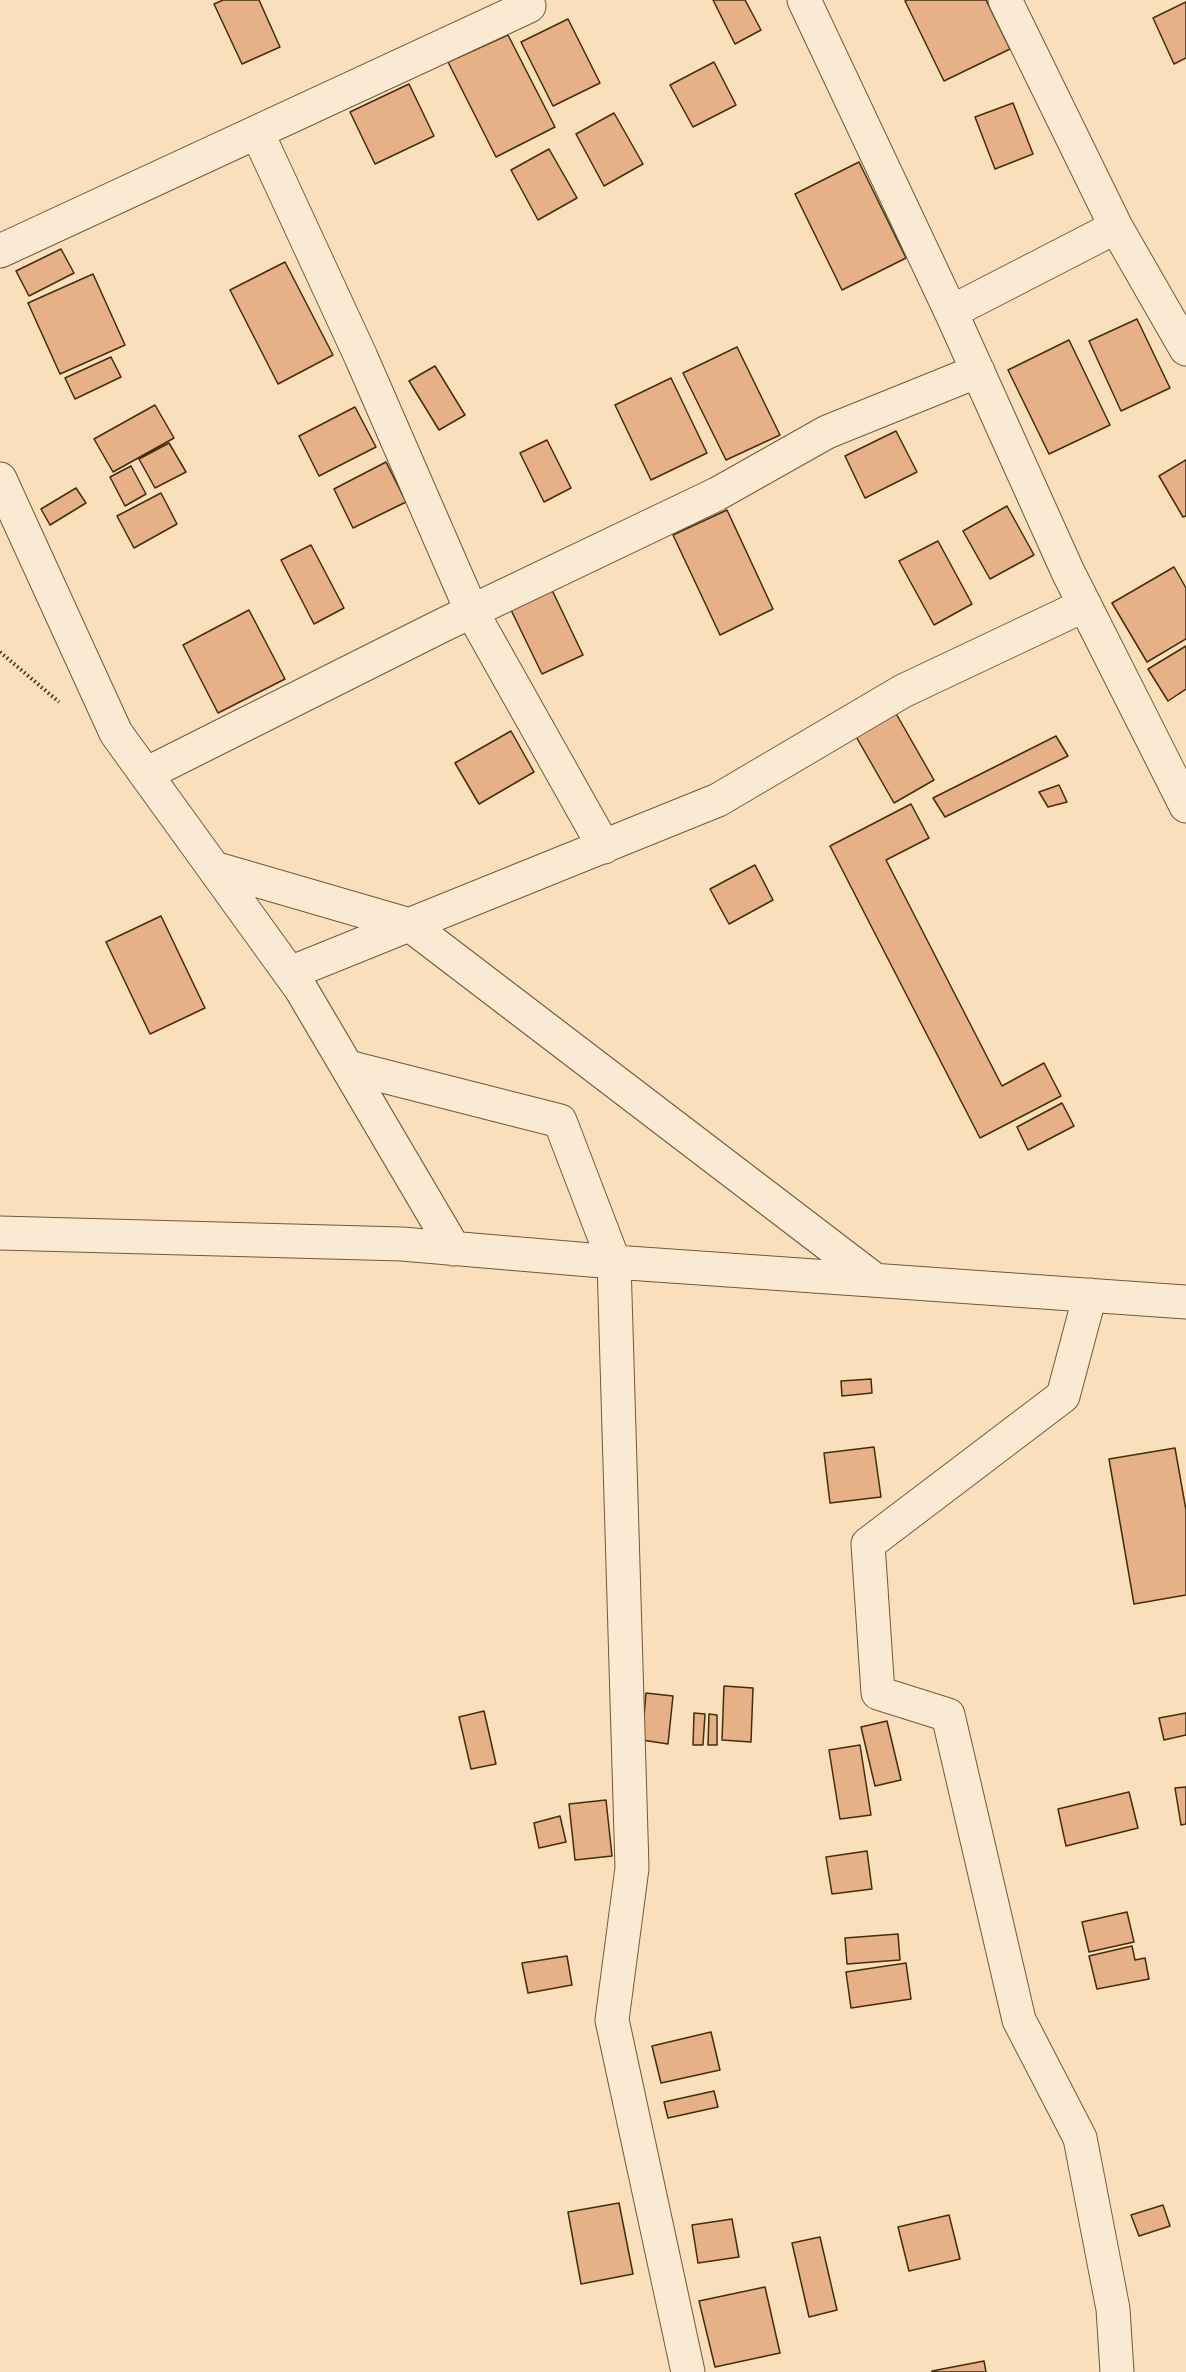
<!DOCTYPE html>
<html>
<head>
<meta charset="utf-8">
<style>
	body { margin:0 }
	canvas { display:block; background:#f9dfbb }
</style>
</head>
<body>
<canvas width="1186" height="2372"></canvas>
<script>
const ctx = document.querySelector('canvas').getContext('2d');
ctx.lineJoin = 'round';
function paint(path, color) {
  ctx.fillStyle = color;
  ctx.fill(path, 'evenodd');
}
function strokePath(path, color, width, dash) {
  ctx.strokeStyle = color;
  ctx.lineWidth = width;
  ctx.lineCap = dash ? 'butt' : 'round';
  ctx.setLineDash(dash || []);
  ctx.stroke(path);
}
const building = new Path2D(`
	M223,0h36l21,47 -38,17 -28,-60z
	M713,0h32l16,30 -26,14z
	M907,0h79l24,49 -66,32 -39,-80z
	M1186,2v56l-12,6 -21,-46z
	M568,19l32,64 -47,23 -32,-64z
	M508,35l47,92 -59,30 -48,-95z
	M714,62l22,43 -43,22 -23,-42z
	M409,84l25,52 -59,28 -25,-52z
	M1013,103l20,51 -38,15 -20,-52z
	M614,113l29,51 -39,22 -28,-52z
	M549,149l28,49 -39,22 -27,-50z
	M859,162l47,96 -64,32 -47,-96z
	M61,249l13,24 -45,23 -13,-25z
	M285,262l48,93 -55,29 -48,-94z
	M93,274l32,71 -65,29 -32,-71z
	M1137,319l33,69 -49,23 -32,-70z
	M1069,340l41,85 -61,29 -41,-84z
	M737,347l43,88 -54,25 -43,-87z
	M111,357l10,20 -46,22 -10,-21z
	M435,366l30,49 -26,15 -30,-49z
	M671,378l36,75 -56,27 -36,-75z
	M155,405l19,33 -61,34 -19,-33z
	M355,407l21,40 -57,29 -20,-40z
	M896,431l21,41 -52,26 -20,-42z
	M547,440l24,48 -27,14 -24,-49z
	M169,443l17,29 -31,16 -16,-29z
	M1186,460v56l-3,1 -24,-41z
	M386,462l20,40 -53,26 -19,-39z
	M131,466l15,28 -21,12 -15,-29z
	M76,488l10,15 -36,22 -9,-16z
	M161,493l16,31 -43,24 -17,-32z
	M1007,506l27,49 -44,24 -27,-48z
	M727,510l46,99 -53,26 -47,-100z
	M938,541l34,63 -38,21 -35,-64z
	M311,545l33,63 -30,16 -33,-64z
	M1174,567l12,21v51l-39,23 -35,-59z
	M552,590l31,65 -41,19 -31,-64z
	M249,610l36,69 -67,34 -35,-68z
	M1186,646v43l-18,12 -20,-32z
	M894,710l40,70 -40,23 -40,-70z
	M511,731l23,41 -55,32 -24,-41z
	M1056,736l12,20 -123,61 -12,-19z
	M1059,785l8,17 -19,5 -9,-15z
	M911,804l18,34 -43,22 116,226 42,-23 17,33 -81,42 -150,-292z
	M755,865l18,35 -44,24 -19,-35z
	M161,916l44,92 -55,26 -44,-92z
	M1062,1103l12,23 -46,24 -11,-23z
	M871,1379l1,14 -30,3 -1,-15z
	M874,1447l7,50 -51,6 -6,-50z
	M1175,1448l11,62v85l-52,9 -25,-145z
	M724,1686l29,2 -2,54 -29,-2z
	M646,1693l27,3 -5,48 -26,-4z
	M484,1711l12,53 -25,5 -12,-52z
	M694,1713l11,1 -2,31h-10z
	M1186,1713v22l-22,5 -5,-22z
	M709,1714l8,1v30h-9z
	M887,1721l14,59 -26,6 -14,-59z
	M860,1745l11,70 -31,4 -11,-69z
	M1186,1787v37l-5,1 -6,-37z
	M1129,1792l9,36 -72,18 -8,-37z
	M606,1800l6,56 -37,4 -6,-56z
	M560,1816l6,26 -27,6 -5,-25z
	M867,1851l5,38 -40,5 -6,-37z
	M1127,1912l7,30 -45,10 -7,-30z
	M898,1934l2,26 -53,4 -2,-26z
	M1132,1946l3,14 10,-2 4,21 -52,10 -8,-33z
	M567,1956l5,29 -44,8 -6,-30z
	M906,1963l5,36 -60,9 -5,-36z
	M711,2032l9,38 -59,13 -9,-37z
	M714,2091l4,16 -50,11 -4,-16z
	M619,2203l14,71 -52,10 -13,-72z
	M1163,2205l7,21 -31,10 -8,-21z
	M949,2215l11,44 -51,12 -11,-44z
	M732,2219l7,38 -41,6 -6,-38z
	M820,2237l17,73 -28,7 -17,-74z
	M765,2287l15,66 -65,14 -16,-66z
	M984,2361l2,11h-54v-1z`);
const path = new Path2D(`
	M0,652l59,50`);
const street = new Path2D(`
	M804,0l147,312 117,260 118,234
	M257,132l104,225 111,255 132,235
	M1116,227l70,122
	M0,251l529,-245 -3,-6
	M951,312l165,-85 -111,-227
	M0,479l116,254 185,256 153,260
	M146,774l297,-149 274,-131 110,-62 151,-61
	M214,868l196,57 465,355
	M290,973l428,-173 185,-109 182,-86
	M348,1067l212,54 54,141 18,606 -20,152 76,352
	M0,1233l402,11 212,18 572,40
	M1090,1295l-27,101 -195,148 10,149 70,22 71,305 61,118 33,171 4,63`);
paint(building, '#e6b187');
strokePath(building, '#432d0d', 1.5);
strokePath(street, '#705a38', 35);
strokePath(path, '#432d0d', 4, [1.5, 3]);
strokePath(street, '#fbead3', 33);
</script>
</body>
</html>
